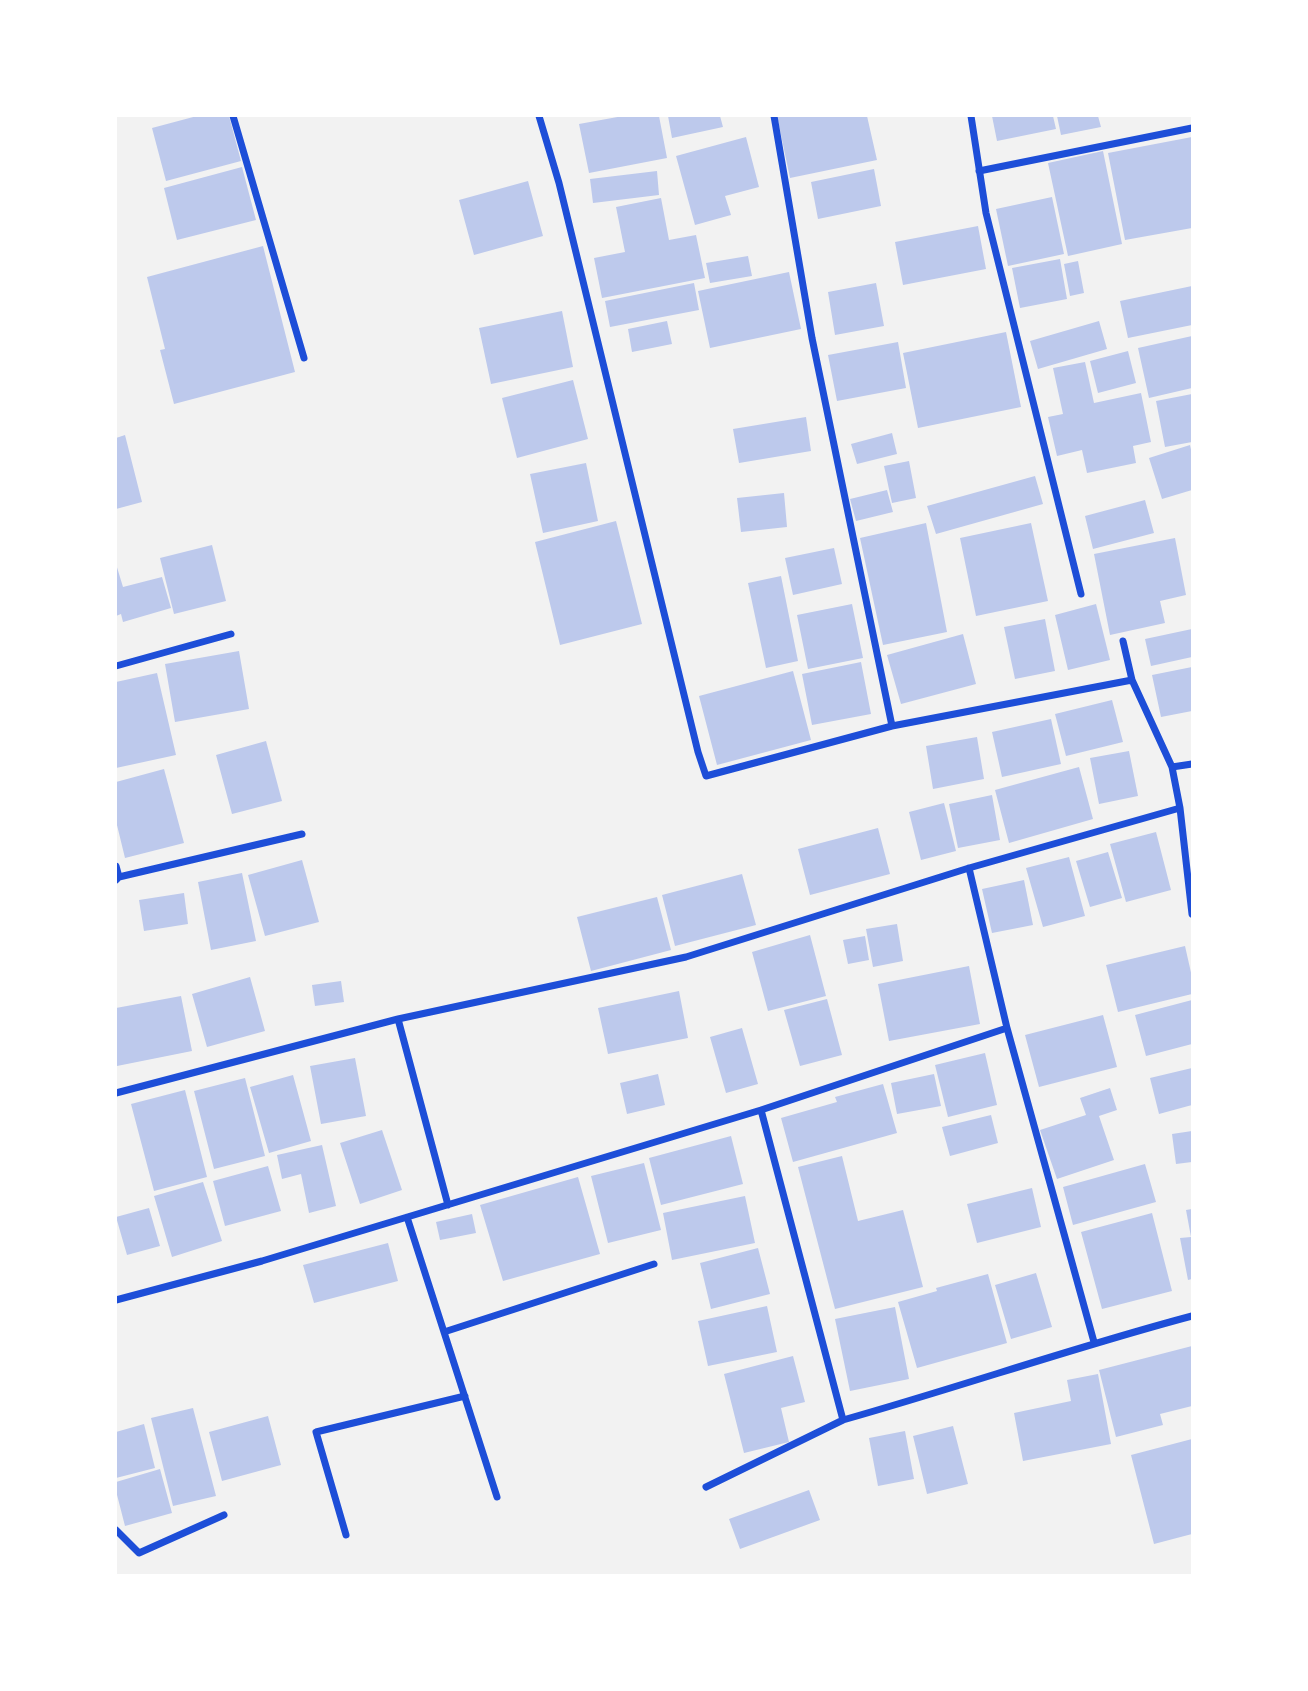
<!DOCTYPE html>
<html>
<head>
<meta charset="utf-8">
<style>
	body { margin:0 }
	#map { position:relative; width:1308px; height:1691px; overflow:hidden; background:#f2f2f2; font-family:"Source Sans 3",sans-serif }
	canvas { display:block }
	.frame { position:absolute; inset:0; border:117px solid #fff; pointer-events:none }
</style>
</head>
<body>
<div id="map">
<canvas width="1308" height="1691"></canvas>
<div class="frame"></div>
</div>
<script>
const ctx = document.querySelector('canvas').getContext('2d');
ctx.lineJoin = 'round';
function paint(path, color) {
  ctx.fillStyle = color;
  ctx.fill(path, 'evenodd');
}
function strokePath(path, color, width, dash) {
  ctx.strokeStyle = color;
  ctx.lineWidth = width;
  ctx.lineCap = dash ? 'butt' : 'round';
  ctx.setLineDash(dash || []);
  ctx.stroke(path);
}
const building = new Path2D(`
	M197,116h32l12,45 -75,20 -14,-53z
	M623,116h36l8,42 -78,15 -10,-49z
	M668,116h52l3,11 -51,11z
	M777,116h90l10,44 -87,18z
	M992,116h61l3,13 -59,12z
	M1057,116h41l3,11 -40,8z
	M746,137l13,50 -34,9 6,19 -36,10 -19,-69z
	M1192,137v91l-67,12 -17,-87z
	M1103,151l19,93 -54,12 -20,-93z
	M242,167l14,53 -79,20 -13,-52z
	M874,169l7,37 -63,13 -7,-37z
	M657,171l2,24 -66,8 -3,-24z
	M528,181l15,55 -69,19 -15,-55z
	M1052,197l12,57 -56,12 -12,-57z
	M661,198l8,42 27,-5 9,43 -103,20 -8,-40 31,-6 -9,-45z
	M978,226l8,43 -83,16 -8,-43z
	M263,246l32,126 -121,32 -14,-54 5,-1 -18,-72z
	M748,256l4,20 -42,7 -4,-20z
	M1060,259l7,40 -47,9 -8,-40z
	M1078,261l6,32 -14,3 -6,-32z
	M789,272l12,57 -91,19 -12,-57z
	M694,283l5,27 -89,17 -5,-26z
	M876,283l8,43 -49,9 -7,-43z
	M1192,286v39l-64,13 -8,-37z
	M562,311l11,56 -82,17 -12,-56z
	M667,321l5,23 -40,8 -4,-23z
	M1099,321l8,28 -69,20 -8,-28z
	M1006,332l15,75 -103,21 -15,-75z
	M1192,336v52l-43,10 -11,-50z
	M898,342l8,46 -69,13 -9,-46z
	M1128,351l8,32 -38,10 -8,-32z
	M1085,362l9,41 47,-10 10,49 -18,4 3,17 -49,10 -5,-23 -25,6 -9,-39 15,-3 -10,-46z
	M573,380l15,59 -71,19 -15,-60z
	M1192,394v48l-27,5 -9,-46z
	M806,417l5,34 -72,12 -6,-34z
	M892,433l5,21 -40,10 -6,-20z
	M125,435l17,67 -26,7v-71z
	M1190,445l2,9v36l-30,9 -13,-41z
	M909,461l7,37 -24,5 -8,-37z
	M586,463l12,58 -55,12 -13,-59z
	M1035,476l8,28 -107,30 -9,-28z
	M887,490l6,22 -37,9 -6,-22z
	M784,493l3,34 -46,5 -4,-34z
	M1145,500l9,33 -61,16 -8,-33z
	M616,521l26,103 -82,21 -25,-103z
	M926,523l21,109 -64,13 -23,-107z
	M1031,523l17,78 -72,15 -16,-78z
	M1175,538l11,57 -26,6 5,22 -55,12 -16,-81z
	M212,545l14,56 -52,13 -14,-56z
	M834,548l8,36 -49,11 -8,-37z
	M116,564l7,23 39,-10 9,31 -48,14 -2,-8 -5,2z
	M781,576l17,85 -32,7 -18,-85z
	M852,604l11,54 -55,11 -11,-54z
	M1096,604l14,56 -42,10 -13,-55z
	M1045,619l10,52 -40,8 -11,-52z
	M1192,629v28l-41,9 -6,-27z
	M963,634l13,50 -75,20 -14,-49z
	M239,651l10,58 -74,13 -10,-58z
	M861,662l10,52 -59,11 -10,-51z
	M1192,667v44l-31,6 -9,-42z
	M793,671l18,69 -94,25 -18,-69z
	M157,673l19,82 -60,13v-86z
	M1112,700l11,42 -57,14 -11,-42z
	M1051,719l10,45 -59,13 -10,-45z
	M977,737l7,42 -51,10 -7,-43z
	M266,741l16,60 -50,13 -16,-59z
	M1129,751l9,45 -39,8 -9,-46z
	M1079,767l14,52 -84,24 -14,-53z
	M164,769l20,74 -59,15 -9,-37v-39z
	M992,795l8,45 -42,8 -9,-44z
	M944,803l12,48 -35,9 -12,-48z
	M878,828l12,46 -80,21 -12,-46z
	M1156,832l15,58 -45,12 -16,-58z
	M1108,852l14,46 -32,9 -14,-46z
	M1069,857l16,59 -42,11 -17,-59z
	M302,860l17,62 -54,14 -17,-61z
	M242,873l14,68 -45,9 -13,-68z
	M742,874l14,51 -81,21 -13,-51z
	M1024,880l9,45 -41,8 -10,-44z
	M184,893l4,31 -44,7 -5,-31z
	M657,897l14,53 -80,21 -14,-54z
	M897,924l6,37 -30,6 -7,-38z
	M810,935l16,61 -58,15 -16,-59z
	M865,936l4,24 -21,4 -5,-24z
	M1185,946l7,31v17l-74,18 -12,-47z
	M969,966l11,58 -91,17 -11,-57z
	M250,977l15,54 -58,16 -15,-53z
	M341,981l3,21 -29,4 -3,-21z
	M679,991l9,47 -80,16 -10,-46z
	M181,996l11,55 -75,15 -1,-58z
	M827,999l15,56 -42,11 -16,-56z
	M1192,1000v44l-46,12 -11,-41z
	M1103,1015l14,52 -78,20 -14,-52z
	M742,1028l16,56 -32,9 -16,-56z
	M985,1053l12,52 -49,12 -13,-52z
	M355,1058l11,58 -45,8 -11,-58z
	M1192,1068v37l-33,9 -9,-36z
	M658,1074l7,31 -38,9 -7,-31z
	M934,1074l7,32 -44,8 -6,-31z
	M293,1075l18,66 -42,12 -19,-66z
	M245,1078l20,78 -51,13 -20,-78z
	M883,1084l14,49 -104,29 -12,-44 56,-16 -2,-5z
	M1110,1088l7,22 -18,6 15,44 -57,19 -17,-49 46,-15 -6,-17z
	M185,1090l22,87 -53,14 -23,-87z
	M991,1115l7,28 -48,13 -8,-29z
	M382,1130l20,60 -42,14 -20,-61z
	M1192,1131v31l-16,2 -4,-30z
	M731,1136l12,48 -82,21 -12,-47z
	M322,1145l14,61 -27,7 -8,-39 -19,5 -5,-24z
	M842,1156l16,65 45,-11 20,77 -88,22 -37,-142z
	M644,1163l17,67 -53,13 -17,-67z
	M1145,1164l11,38 -83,23 -10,-38z
	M268,1166l13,45 -56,15 -12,-45z
	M578,1177l22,77 -97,27 -23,-76z
	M203,1182l19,59 -50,16 -18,-61z
	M1032,1188l9,39 -64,16 -10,-39z
	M745,1196l10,47 -83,17 -9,-47z
	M149,1208l11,38 -33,9 -11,-38z
	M1192,1209v70l-4,1 -8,-42 11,-1 -5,-27z
	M1152,1213l20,78 -70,18 -21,-77z
	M472,1214l4,19 -36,7 -4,-18z
	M388,1243l10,38 -84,22 -11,-38z
	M758,1248l12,46 -59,15 -11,-46z
	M1036,1273l16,54 -41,12 -16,-54z
	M988,1274l19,69 -90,25 -19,-66 39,-11 -1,-3z
	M767,1306l10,46 -69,14 -10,-45z
	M895,1307l14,72 -59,12 -15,-72z
	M1192,1346v60l-32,8 3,11 -47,12 -17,-67z
	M793,1356l12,46 -24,6 8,34 -45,11 -20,-79z
	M1098,1374l13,70 -88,17 -9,-48 57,-12 -4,-21z
	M193,1408l23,88 -43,10 -22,-88z
	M268,1416l13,49 -59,16 -13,-49z
	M144,1424l11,44 -39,10v-46z
	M953,1426l15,58 -41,10 -14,-58z
	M905,1431l9,48 -36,7 -9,-48z
	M1192,1439v95l-38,10 -23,-89z
	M160,1469l12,44 -47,13 -9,-35v-9z
	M809,1490l11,30 -80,29 -11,-30z`);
const minor = new Path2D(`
	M233,116l71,242
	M539,116l20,67 139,569 8,24 186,-50
	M774,116l38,222 80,388 240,-46 40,87 8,41 12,106
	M971,116l15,97 95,381
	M979,171l213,-43
	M1123,641l9,39
	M116,666l115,-32
	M1172,767l20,-3
	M116,866l3,11
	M969,868l38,160
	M116,880l3,-3 183,-43
	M398,1019l50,186
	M116,1093l282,-74 288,-62 283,-89 211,-60
	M761,1110l246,-82 87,314
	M407,1217l90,280
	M116,1300l146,-39 499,-151 82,310c117,-33 232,-73 349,-104
	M444,1332l210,-68
	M706,1487l137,-67
	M116,1530l23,23 85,-38
	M346,1535l-30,-103 149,-36`);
paint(building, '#bdc9ec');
strokePath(minor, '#1d4ed8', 7);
</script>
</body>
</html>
